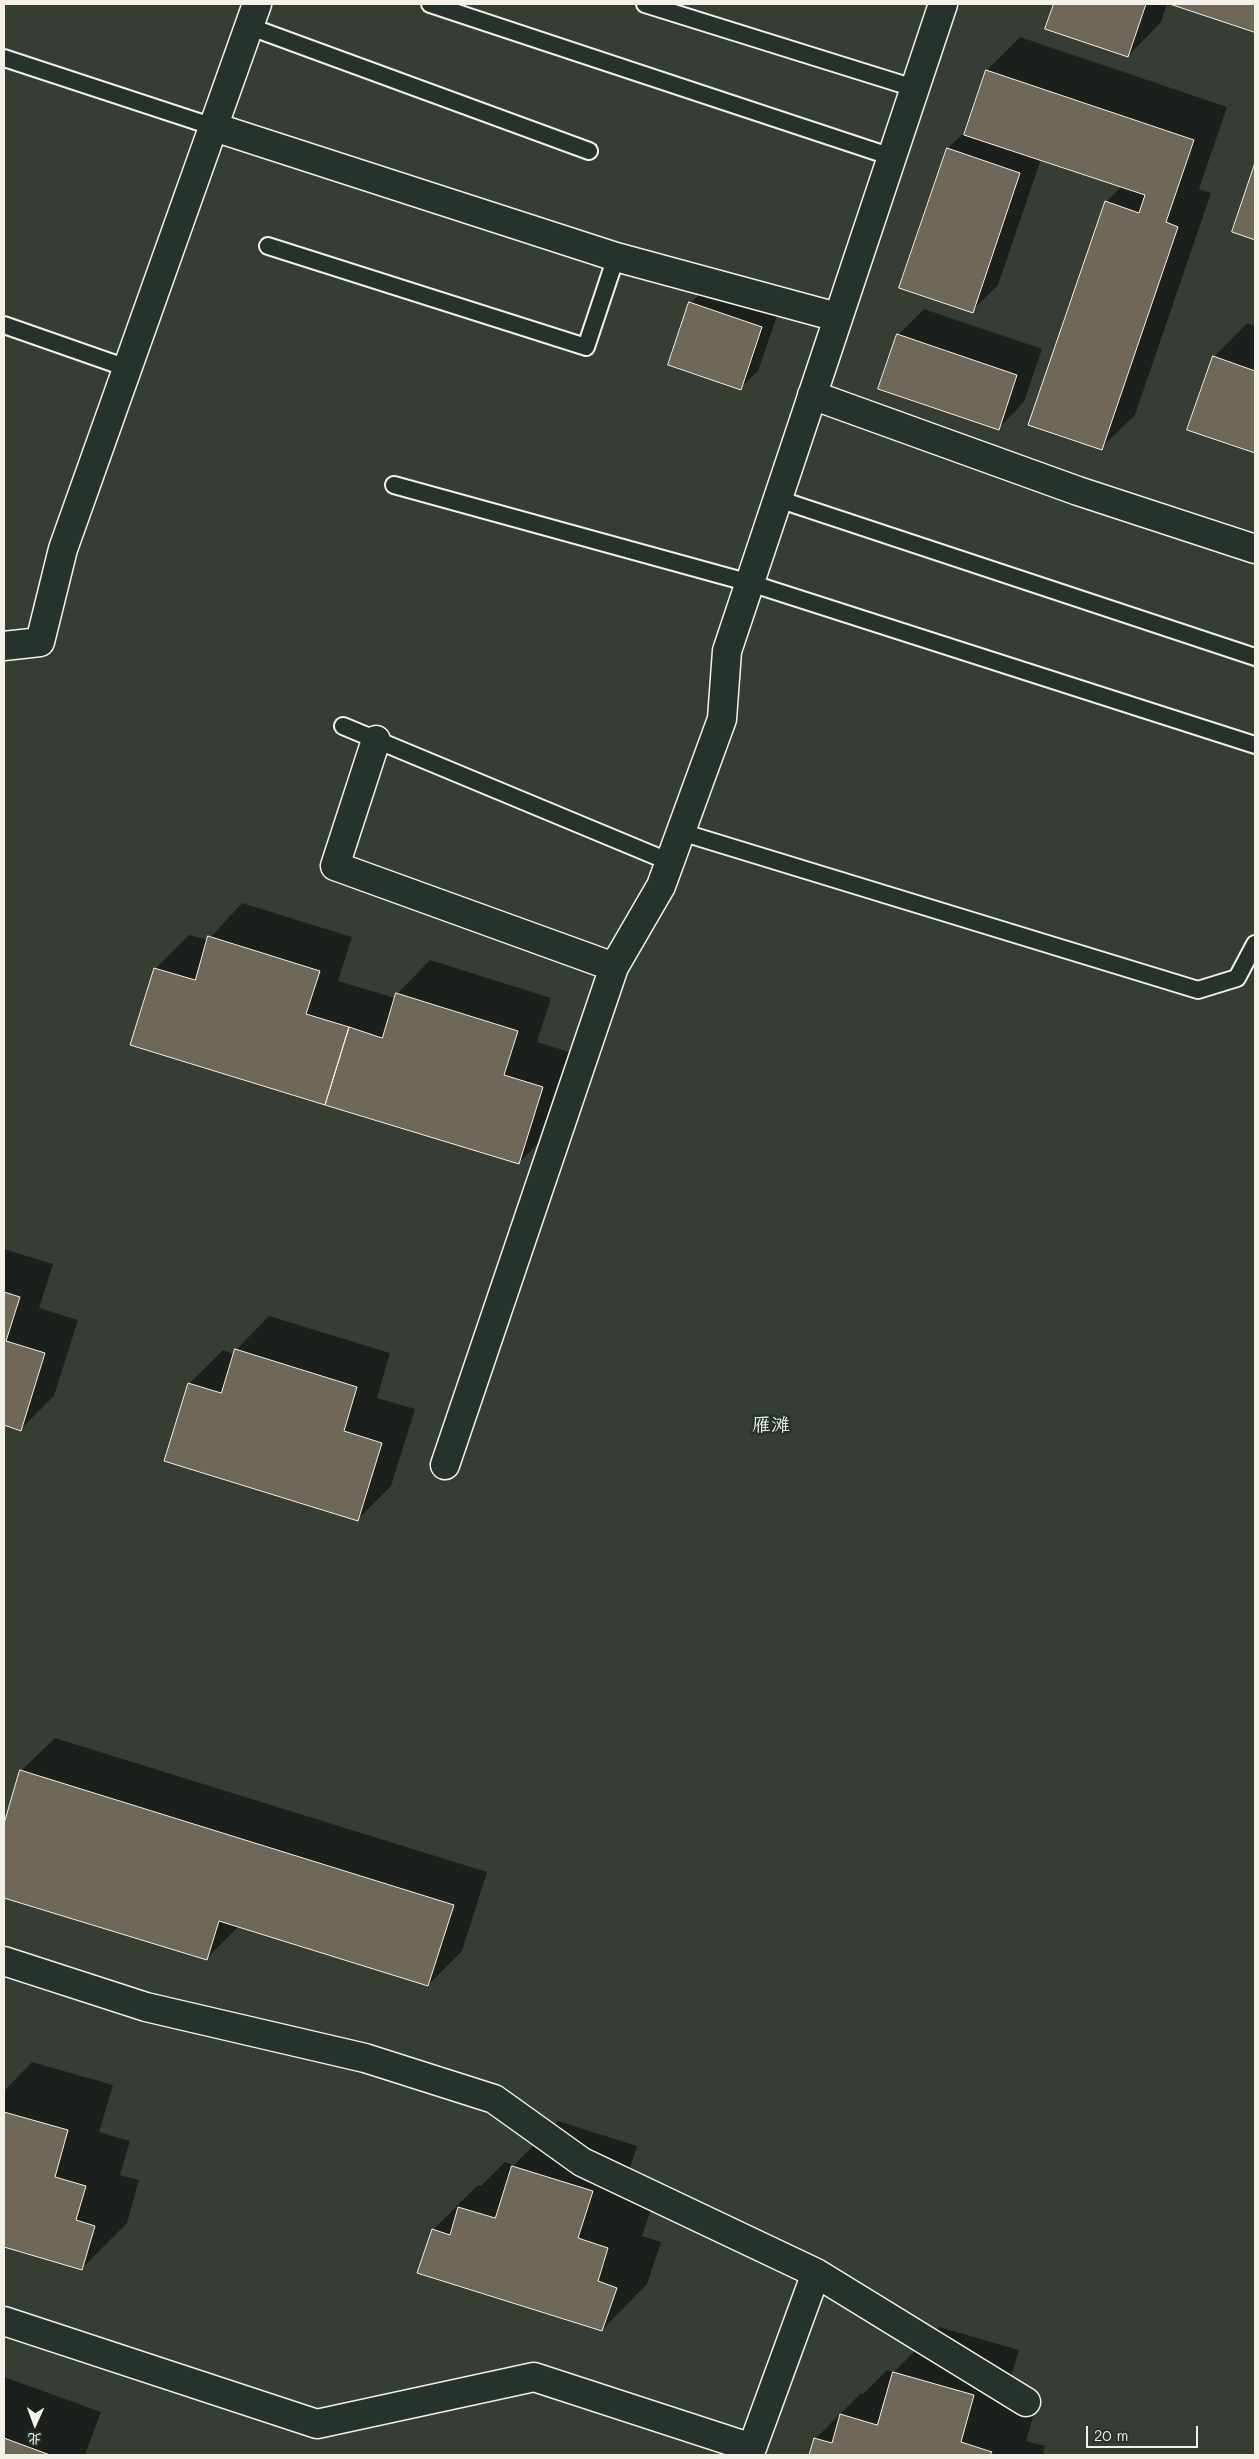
<!DOCTYPE html>
<html>
<head>
<meta charset="utf-8">
<style>
	body { margin:0 }
	#map { position:relative; width:1259px; height:2459px; overflow:hidden; background:#353d35; font-family:Mali,"LXGW WenKai TC",sans-serif }
	canvas { display:block }
	.frame { position:absolute; inset:0; border:5px solid #f4f1e8; pointer-events:none }
	.north { position:absolute; left:10px; top:2399px; width:50px; height:50px; -webkit-text-stroke:4px #26332d; paint-order:stroke; rotate:182deg; font-size:14px; font-weight:700; line-height:20px; text-align:center; color:#f4f1e8 }
	.north::after { content:''; display:block; margin:auto; width:18px; height:22px; background:#f4f1e8; clip-path:polygon(50% 0,100% 100%,50% 72%,0 100%) }
	.scale { position:absolute; left:1086px; top:2426px; width:112px; height:22px; box-sizing:border-box; border:2px solid #f4f1e8; border-top:0; padding-left:6px; font-size:15px; line-height:18px; white-space:nowrap; color:#f4f1e8; -webkit-text-stroke:4px #26332d; paint-order:stroke }
</style>
</head>
<body>
<div id="map">
<canvas width="1259" height="2459"></canvas>
<div class="frame"></div>
<div class="north">北</div>
<div class="scale">20 m</div>
</div>
<script>
const ctx = document.querySelector('canvas').getContext('2d');
ctx.lineJoin = 'round';
function paint(path, color) {
  ctx.fillStyle = color;
  ctx.fill(path, 'evenodd');
}
function strokePath(path, color, width, dash) {
  ctx.strokeStyle = color;
  ctx.lineWidth = width;
  ctx.lineCap = dash ? 'butt' : 'round';
  ctx.setLineDash(dash || []);
  ctx.stroke(path);
}
function write(font, color, halo, rows, align = 'center') {
  ctx.font = font + ' Mali,"LXGW WenKai TC",sans-serif';
  ctx.lineWidth = 5;
  ctx.setLineDash([]);
  ctx.textBaseline = 'middle';
  ctx.strokeStyle = halo;
  ctx.fillStyle = color;
  for (const [text, x, y, turn = 0] of rows) {
    ctx.save();
    ctx.translate(x, y);
    ctx.rotate((+turn || 0) * Math.PI / 180);
    ctx.textAlign = isNaN(turn) ? turn : align;
    if (halo) ctx.strokeText(text, 0, 0);
    ctx.fillText(text, 0, 0);
    ctx.restore();
  }
}
const shadow = new Path2D(`
	M1055,4h112l-6,18 -33,34 -81,-28z
	M1174,4h81v27z
	M1020,37l207,70 -28,82 12,4 -76,222 -34,33 5,-246 16,-16 -81,-27 -43,126 -26,26 -24,-163 19,-18 20,-60z
	M1255,167v72l-22,-8z
	M708,285l71,25 -21,61 -18,17 -49,-85z
	M924,309l118,40 -18,53 -26,27 -100,-94z
	M1247,323l8,3v126l-66,-22 25,-73z
	M242,903l110,34 -14,44 57,17 2,-4 33,-34 121,38 -14,44 39,12 -24,75 -33,34 -387,-119 24,-76 33,-33 19,5z
	M4,1249l49,15 -14,44 39,12 -24,76 -33,33 -17,-5z
	M269,1316l121,37 -13,45 38,11 -24,77 -33,33 -169,-135 34,-34 11,4 2,-4z
	M55,1738l432,134 -25,79 -34,34 -189,-59 -33,33 -202,-63v-68l17,-57z
	M32,2062l81,23 -14,47 31,9 -10,34 19,5 -12,43 -45,45 -78,-22v-155z
	M558,2121l79,25 -15,47 31,10 -11,33 19,6 -14,42 -45,46 -169,-100 45,-45 3,1 24,-24 9,3z
	M939,2327l80,23 -14,47 31,9 -10,35 19,5 -2,9h-233l5,-16 46,-46 2,1 24,-24 7,2z
	M4,2377l97,35 -16,43h-81z`);
const building = new Path2D(`
	M1054,4h92l-18,53 -83,-28z
	M1170,4h85v28z
	M986,70l208,70 -28,82 12,5 -76,223 -74,-25 77,-224 34,12 6,-18 -181,-60z
	M947,148l73,25 -47,140 -74,-25z
	M1255,163v77l-23,-8z
	M689,302l73,25 -21,63 -73,-25z
	M897,334l120,41 -18,55 -121,-41z
	M1213,356l42,15v82l-68,-23z
	M208,936l112,35 -14,43 43,13 -24,78 -195,-60 24,-77 41,12z
	M396,993l122,38 -14,44 39,12 -24,77 -194,-59 24,-78 33,11z
	M4,1292l16,5 -14,44 39,12 -24,78 -17,-6z
	M235,1349l122,38 -13,44 38,12 -24,78 -194,-60 24,-78 33,10z
	M20,1770l434,135 -26,81 -209,-65 -12,39 -203,-62v-74z
	M4,2112l64,18 -13,47 31,9 -10,34 19,6 -13,44 -78,-23z
	M512,2166l81,25 -15,47 30,10 -10,33 19,7 -15,43 -185,-58 15,-44 18,6 8,-28 37,11z
	M893,2372l81,23 -13,47 31,10 -2,3h-181l5,-17 18,5 8,-29 37,11z
	M4,2438l46,17h-46z`);
const lane = new Path2D(`
	M430,4l462,153
	M645,4l269,84
	M248,26l341,125
	M4,58l210,69
	M268,246l318,101 30,-90
	M4,325l123,43
	M394,485l356,98 505,162
	M778,499l477,158
	M343,726l327,136
	M681,832l517,158 39,-12 18,-34`);
const street = new Path2D(`
	M214,127l402,130 221,60
	M812,395l266,96 177,58
	M4,646l36,-4 23,-93 194,-545
	M376,740l-41,126 279,101
	M445,1465l169,-498 47,-81 61,-167 5,-68 216,-647
	M4,1961l142,46 219,51 129,41 88,63 234,111 210,129
	M4,2321l313,103 217,-47 218,71 64,-175`);
const neighbourhoodNames = [
	["雁滩",771,1425]
];
paint(shadow, '#0007');
paint(building, '#6f6757');
strokePath(building, '#f4f1e8', 1);
strokePath(lane, '#f4f1e8', 20);
strokePath(street, '#f4f1e8', 31);
strokePath(lane, '#26332d', 16);
strokePath(street, '#26332d', 28);
write('19px', '#f4f1e8', '#26332d', neighbourhoodNames);
</script>
</body>
</html>
